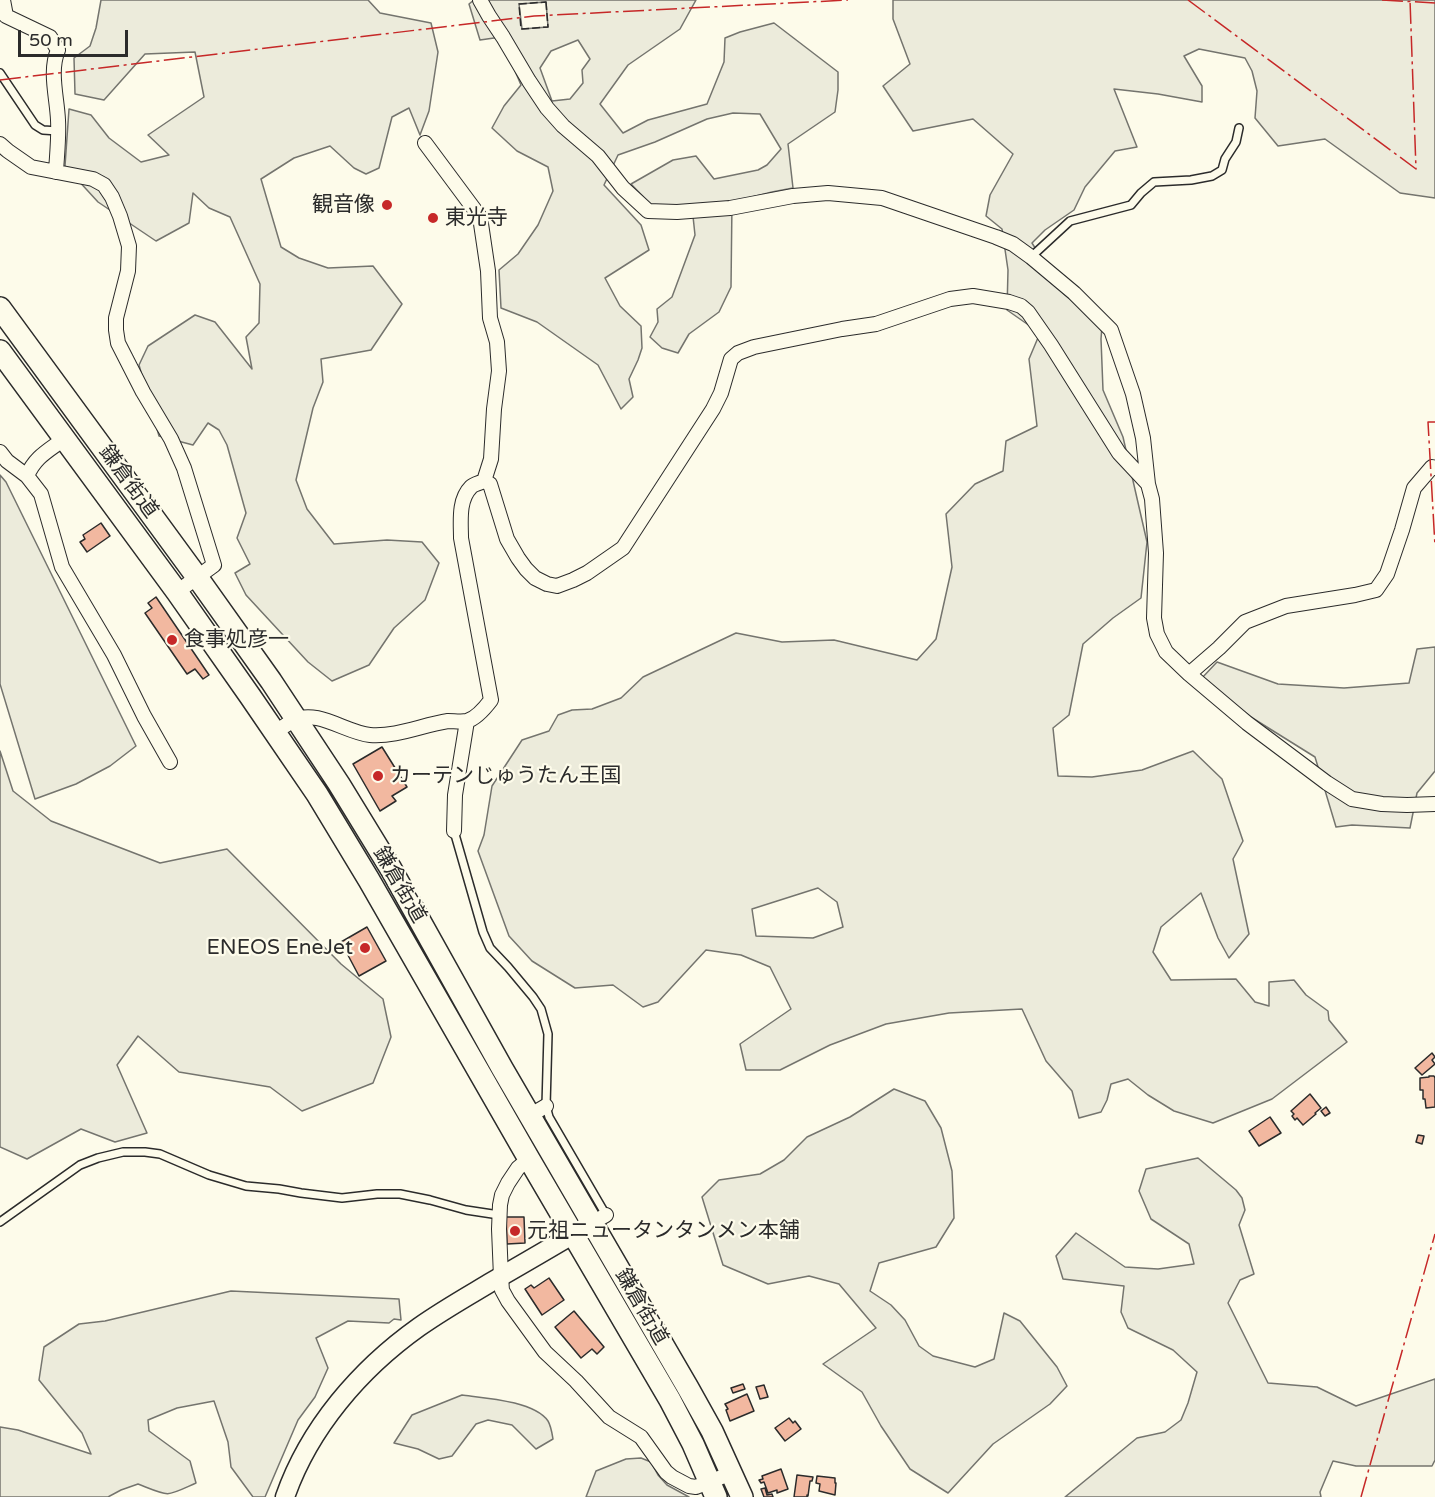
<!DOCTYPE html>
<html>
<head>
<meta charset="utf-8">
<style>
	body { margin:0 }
	#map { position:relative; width:1435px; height:1497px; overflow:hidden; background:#fdfbea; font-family:"Varela Round",sans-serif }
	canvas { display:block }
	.scale { position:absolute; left:18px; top:30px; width:110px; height:27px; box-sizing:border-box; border:3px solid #2b2b2b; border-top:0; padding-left:8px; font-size:18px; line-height:21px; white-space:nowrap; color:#2b2b2b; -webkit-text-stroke:4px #fdfbea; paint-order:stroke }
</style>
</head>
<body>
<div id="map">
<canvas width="1435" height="1497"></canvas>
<div class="scale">50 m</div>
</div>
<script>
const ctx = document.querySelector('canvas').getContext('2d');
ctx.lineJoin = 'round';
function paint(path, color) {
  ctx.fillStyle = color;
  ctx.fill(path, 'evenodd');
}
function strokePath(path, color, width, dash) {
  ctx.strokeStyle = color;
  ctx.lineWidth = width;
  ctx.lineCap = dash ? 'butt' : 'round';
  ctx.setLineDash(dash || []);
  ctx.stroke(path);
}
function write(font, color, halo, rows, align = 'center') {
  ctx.font = font + ' "Varela Round","Noto Sans JP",sans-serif';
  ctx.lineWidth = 4.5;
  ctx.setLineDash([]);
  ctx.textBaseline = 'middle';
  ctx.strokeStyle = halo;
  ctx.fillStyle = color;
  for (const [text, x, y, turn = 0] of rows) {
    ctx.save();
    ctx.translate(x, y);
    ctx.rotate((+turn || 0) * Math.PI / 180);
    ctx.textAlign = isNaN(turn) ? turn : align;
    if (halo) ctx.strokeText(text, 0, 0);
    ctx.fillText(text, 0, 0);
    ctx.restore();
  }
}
const green = new Path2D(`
	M101,0h267l12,13 51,10 7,29 -9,59 -9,24 -11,-27 -17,9 -13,51 -13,6 -12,-6 -24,-22 -36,12 -33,21 20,68 18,11 29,10 45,-2 29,38 -31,46 -50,9 2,23 -10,26 -17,72 11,29 27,35 53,-4 35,2 17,21 -14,37 -31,28 -25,37 -37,16 -24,-19 -62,-67 -11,-22 15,-9 -13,-26 9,-25 -19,-68 -8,-15 -11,-7 -15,22 -34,-9 -20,-71 9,-19 47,-31 20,7 37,47 -6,-32 13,-14 1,-39 -30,-67 -21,-9 -16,-15 -4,30 -33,18 -58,-39 -33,-36 4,-57 22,6 18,23 32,24 28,-7 -21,-20 56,-38 -9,-45 -50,2 -41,46 -29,-6 -1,-36 16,-12 6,-18z
	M474,0h222l-16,29 -52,36 -28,39 23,29 25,-13 59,-16 17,-42 1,-24 15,-6 34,-9 64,49v18l-3,22 -47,32 5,44 -21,4 -40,10 -1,85 -12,25 -30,22 -11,19 -16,-5 -12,-11 8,-15 -1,-13 15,-12 23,-62 -3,-28h-39l-22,-23 42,-24 23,-4 18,23 44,-9 9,-5 14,-16 -21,-35 -27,-1 -26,6 -52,23 -37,13 -14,30 37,40 8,25 -44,28 15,28 21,20 1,22 -4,12 -9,19 4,18 -12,12 -23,-44 -61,-43 -36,-14 -2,-38 19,-16 20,-29 15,-34 -5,-24 -31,-16 -25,-23 12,-22 17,-21 -6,-14 -7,-35 -28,4 -11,-36zM546,2l2,25 -26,2 -3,-25zM578,40l12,19 -8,11 1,13 -13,16 -18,2 -12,-33 11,-17z
	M893,0h542v198l-35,-5 -75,-54 -47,7 -23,-28 2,-27 -5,-20 -7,-13 -46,-9 -15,7 18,30v16l-44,-8 -44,-5 23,58 -22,4 -30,36 -11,23 -29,20 -13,13 32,51 38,32 -1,13 2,51 20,47 24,105 -6,56 -28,20 -30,26 -14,71 -16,13 5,48 34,1 50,-7 51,-19 29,28 21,62 -10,18 16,75 -20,24 -11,-20 -17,-45 -40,34 -8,25 18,28 65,-1 19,23 14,4v-24l25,-2 12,15 22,16 1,9 18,22 -75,57 -59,24 -39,-12 -26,-16 -20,-16 -17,5 -4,16 -6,12 -22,6 -7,-27 -26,-30 -24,-52 -73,4 -63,11 -56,21 -50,25h-34l-6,-26 51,-35 -21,-42 -29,-12 -35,-5 -48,52 -15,5 -30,-22 -38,3 -43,-27 -23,-25 -31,-85 6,-16 8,-49 30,-46 27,-9 9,-16 14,-5 20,-1 29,-11 22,-21 93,-44 46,9 52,-2 83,20 19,-21 16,-72 -6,-53 29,-30 28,-13 3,-30 31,-15 -8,-67 11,-26 -33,-23 1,-40 -6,-41 -16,-13 4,-21 23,-41 -40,-35 -60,12 -30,-45 27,-22 -17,-45zM818,888l19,14 6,25 -30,11 -57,-2 -4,-27z
	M0,475l6,7 130,264 -26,20 -34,18 -41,15 -35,-115z
	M1435,647v124l-18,22 -7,35 -58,-3 -16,2 -21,-70 -61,-38 -53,-40 16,-17 61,22 66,4 65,-5 8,-34z
	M0,751l13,40 38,30 109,42 67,-14 114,115 42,35 8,38 -18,46 -71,28 -32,-24 -91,-15 -41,-36 -21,29 30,68 -32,9 -34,-13 -54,30 -27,-12z
	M894,1089l31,12 16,27 11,43 2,47 -18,29 -57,16 -9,28 21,14 14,15 14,26 14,10 42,11 19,-8 10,-46 16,8 37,46 10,19 -17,18 -57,40 -45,49 -38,-24 -29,-43 -19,-34 -39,-28 53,-36 -37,-44 -30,-8 -41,8 -45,-19 -21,-68 17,-17 41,-6 24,-14 23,-23 43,-20z
	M1198,1158l38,32 6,8 3,12 -6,15 15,49 -14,6 -12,23 40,80 49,4 39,19 79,-27v81l-3,6h-76l-23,-5 -13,31 1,5h-256l72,-59 28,-6 16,-12 7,-17 9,-31 -24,-22 -45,-22 -7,-16 3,-26 -61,-7 -7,-23 20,-23 49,34 33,2 36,-5 -5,-20 -38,-25 -12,-28 7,-22z
	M231,1291l168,8 2,21 -7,-1 -5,4 -41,-2 -32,17 12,30 -13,29 -17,23 -33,77h-12l-22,-30 -3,-25 -14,-41 -37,7 -29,12 1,11 41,30 6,22c-31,14 -25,14 -58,1l-17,6 -13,7h-108v-70l18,3 73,24 -9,-21 -43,-53 5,-33 35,-23 26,-3z
	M462,1395c23,3 72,6 86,26 3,5 4,12 5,18l-17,10 -24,-24 -24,-5 -12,4 -24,32 -13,3 -21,-10 -24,-6 18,-28z
	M641,1458l10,4 7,13 9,10 22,12h-103l10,-26 30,-12z`);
const building = new Path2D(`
	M101,523l9,13 -23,16 -7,-10 5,-3 -2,-4z
	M156,597l53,78 -6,4 -8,-10 -8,5 -42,-61 7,-5 -4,-5z
	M382,747l25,40 -15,9 4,5 -16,10 -27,-47z
	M367,927l19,34 -27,15 -18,-34z
	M1432,1053l3,4 -3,3 3,4 -13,11 -7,-7z
	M1429,1076h5l1,2v29l-9,1 -1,-9h-2v-9h-3v-12l9,-1z
	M1310,1094l11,14 -6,5 1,1 -13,11 -6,-7 -2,2 -3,-4 2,-2 -3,-3z
	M1326,1107l4,6 -5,3 -4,-5z
	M1270,1117l11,16 -22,13 -10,-15z
	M1418,1135l6,1 -2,8 -6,-2z
	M506,1217h18l1,26 -18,1z
	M549,1278l15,22 -22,15 -17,-26 6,-4 3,3z
	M574,1311l30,36 -7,7 -5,-5 -11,9 -26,-31z
	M743,1384l2,5 -12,4 -2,-5z
	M764,1385l4,12 -8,2 -4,-12z
	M747,1394l7,17 -24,10 -4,-11 2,-1 -3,-5z
	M789,1418l4,5 2,-2 6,8 -16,12 -10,-13z
	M781,1469l7,20 -11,4v-3l-9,3 -4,-11 -3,1 -2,-3 4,-1 -1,-3z
	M797,1475l16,2 -1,4h-2l-2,15 -1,-1v2h-13z
	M817,1476l18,2v5h1l-1,12 -16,-4 1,-7 -4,-1z
	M765,1488l2,7 5,-1 1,3h-9l-3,-8z`);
const lane = new Path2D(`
	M0,73l35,52 8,5 15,1
	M1031,257l39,-36 61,-16 10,-12 13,-11 37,-2 21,-4 10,-6 3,-11 11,-17 3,-14
	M454,831l29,101 7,16 18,19 25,30 8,12 7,25 -2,72 3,11 57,98
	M0,1222l80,-57 18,-7 25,-6h22l15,2 49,21 37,11 33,3 22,4 41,5 35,-4h23l30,6 36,10 33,5`);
const street = new Path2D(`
	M3,0l3,16 44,21 8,13c-9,21 -1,47 0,70 1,17 -1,34 -2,52
	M480,0l9,16 14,21 26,44 18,27 16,18 35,30 25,32 25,23 29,1 53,-4 63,-12 35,-3 54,5 114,39 17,7 18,13 43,36 37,37 22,64 10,44 5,46 4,15 4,54 -2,65 3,16 9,18 23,22 58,49 80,60 25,16 30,5 25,1 28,-1
	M425,143l55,74 8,54 2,47 7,24 2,29 -5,38 -3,50 -7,22
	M0,144l8,7 23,16 62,12 11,6 8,12 8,19 9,30 -1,25 -12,47v12l2,13 25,49 28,47 13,29 30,97 -37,27
	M0,452l7,9 20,15 14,18 21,73 52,88 30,61 26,46
	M27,476c8,-19 21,-25 37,-37
	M1189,674l30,-26 26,-26 41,-16 69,-11 21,-5 11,-16 15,-44 12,-42 18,-21 3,1
	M275,732c7,-4 13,-9 20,-12 22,-11 52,13 75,15 27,2 52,-10 78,-14 6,0 13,1 19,0 10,-3 18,-13 24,-21l-30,-162c0,-16 -3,-38 10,-51 3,-3 9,-4 13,-6l6,3 17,55 11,19 8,11 9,9 12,6 10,2 16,-6 14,-7 36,-25 90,-139 8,-16 10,-34 7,-6 16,-6 88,-18 34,-5 74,-25 23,-3 36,6 12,4 7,6 23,33 68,108 29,31
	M454,831l1,-36 12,-74
	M529,1116l17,-10
	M529,1159l-11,9 -10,15 -6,12 -2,10 -1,24 2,48 1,13 6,11 37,51 31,29 33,36 32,20 25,35 6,5 17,9 7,1 36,-14
	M592,1223l14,-8`);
const secondary = new Path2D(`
	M285,1497c24,-69 75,-128 134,-170 24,-17 49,-31 74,-46 33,-19 66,-38 99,-58`);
const primary = new Path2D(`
	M0,308l197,269 74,104 68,103 52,85 111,199 186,320 24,43 30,66
	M0,351l177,241 73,104 67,98 52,86 160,279 141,241 23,44 23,53`);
const fence = new Path2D(`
	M546,2l2,25 -27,2 -2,-25z`);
const power = new Path2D(`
	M1188,0l228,169 -6,-169
	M1382,0l53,3
	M0,80l534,-64 314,-16
	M1435,422h-7l7,124
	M1361,1497l74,-263`);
const markers = [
	[387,205,6,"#c62828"],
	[433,218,6,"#c62828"],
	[172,640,6,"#c62828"],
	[378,776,6,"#c62828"],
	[365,948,6,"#c62828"],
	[515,1231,6,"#c62828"]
];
const poiNames = [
	["観音像",375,205,"right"],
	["東光寺",445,218],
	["食事処彦一",184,640],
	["カーテンじゅうたん王国",390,776],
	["ENEOS EneJet",353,948,"right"],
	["元祖ニュータンタンメン本舗",527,1231]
];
const streetNames = [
	["鎌倉街道",128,482,54],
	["鎌倉街道",399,885,60],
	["鎌倉街道",641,1307,60]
];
paint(green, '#ecebdb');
strokePath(green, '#74746e', 1.5);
paint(building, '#f2b8a0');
strokePath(building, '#2b2b2b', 1.5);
strokePath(lane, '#2b2b2b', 10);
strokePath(street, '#2b2b2b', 16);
strokePath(secondary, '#2b2b2b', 21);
strokePath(primary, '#2b2b2b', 24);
strokePath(lane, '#fdfbea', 7);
strokePath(street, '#fdfbea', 14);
strokePath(secondary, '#fdfbea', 18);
strokePath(primary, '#fdfbea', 21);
strokePath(fence, '#2b2b2b', 1.5, [8, 3]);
strokePath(power, '#c62828', 1.5, [21, 4.5, 3, 4.5]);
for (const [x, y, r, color] of markers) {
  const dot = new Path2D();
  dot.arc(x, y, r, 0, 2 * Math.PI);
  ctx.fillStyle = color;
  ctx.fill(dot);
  strokePath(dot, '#fdfbea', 2);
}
write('21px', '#2b2b2b', '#fdfbea', poiNames, 'left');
write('21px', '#2b2b2b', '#fdfbea', streetNames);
</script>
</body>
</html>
